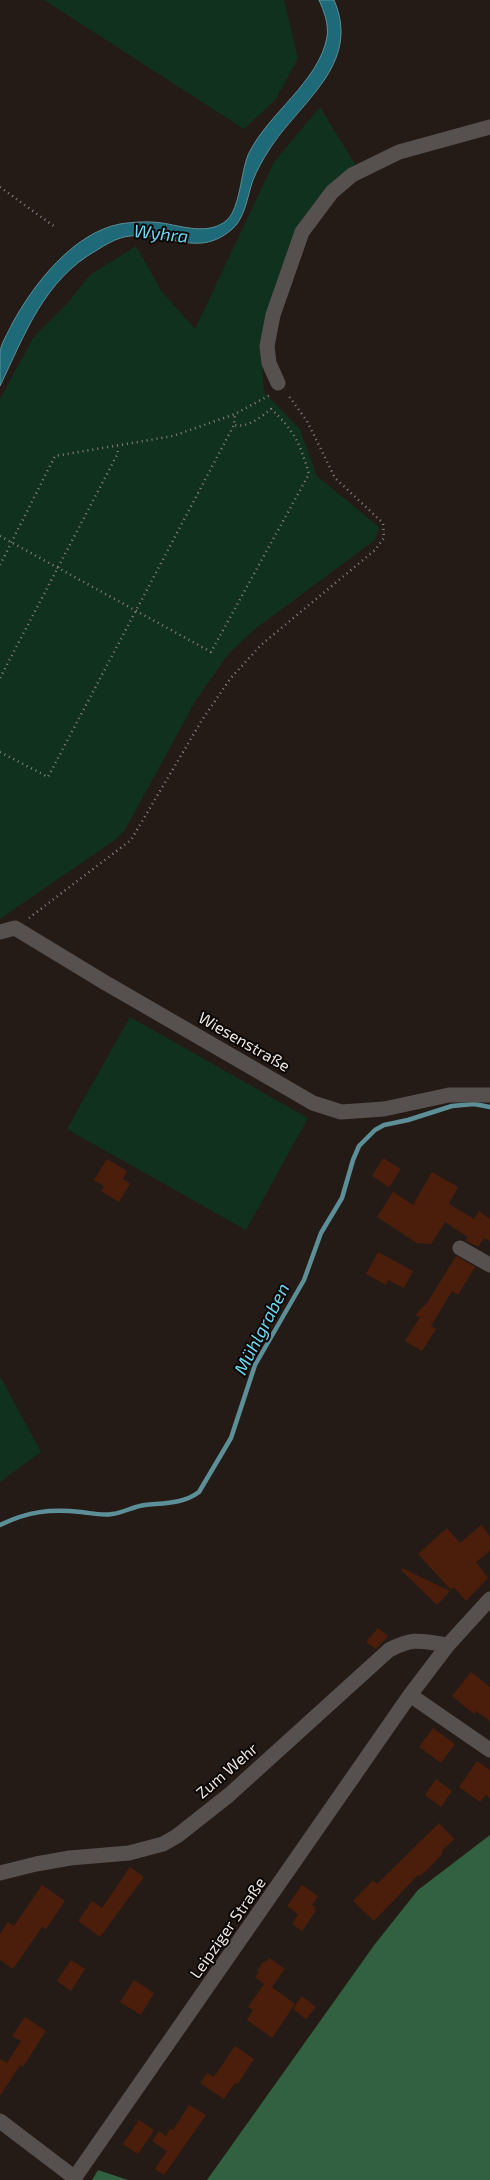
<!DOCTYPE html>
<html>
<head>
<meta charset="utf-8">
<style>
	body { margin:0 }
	canvas { display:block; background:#241a16 }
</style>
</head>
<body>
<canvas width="490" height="2180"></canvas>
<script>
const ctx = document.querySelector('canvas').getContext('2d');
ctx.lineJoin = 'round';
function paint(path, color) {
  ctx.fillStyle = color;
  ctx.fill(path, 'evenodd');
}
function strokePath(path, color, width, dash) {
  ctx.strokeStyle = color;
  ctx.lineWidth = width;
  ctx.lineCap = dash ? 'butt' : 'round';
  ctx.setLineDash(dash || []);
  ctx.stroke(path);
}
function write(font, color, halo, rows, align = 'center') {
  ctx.font = font + ' "Exo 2",sans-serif';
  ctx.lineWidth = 4;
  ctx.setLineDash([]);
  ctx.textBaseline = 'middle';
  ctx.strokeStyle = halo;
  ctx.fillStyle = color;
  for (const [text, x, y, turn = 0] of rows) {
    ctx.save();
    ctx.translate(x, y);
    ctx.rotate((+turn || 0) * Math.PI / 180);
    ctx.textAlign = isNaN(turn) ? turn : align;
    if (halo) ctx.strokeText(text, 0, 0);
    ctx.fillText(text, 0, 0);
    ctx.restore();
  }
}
const green = new Path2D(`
	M44,0h240l14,58 -22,41 -32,30z
	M320,107l38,62 -33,24 -64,159 3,40 36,37 17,47 62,51 -4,13 -120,89 -26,24 -33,47 -71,130 -10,10 -115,79v-520l33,-61 33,-33 24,-30 46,-29 26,46 33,37 79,-167z
	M130,1017l178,101 -62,112 -179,-101z
	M0,1376l41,76 -41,30z`);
const forest = new Path2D(`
	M490,1835v345h-283l168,-236 43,-54z
	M98,2170l30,10h-36z`);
const water = new Path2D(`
	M319,0h15c28,65 -35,102 -65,150 -6,9 -12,20 -16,30 -6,17 -8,40 -23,51 -29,23 -52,7 -83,5 -23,-2 -32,3 -50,14 -53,30 -72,84 -97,136 0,-11 0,-23 0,-34 1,-9 8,-19 12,-28 21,-39 61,-91 108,-100 12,-2 29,-3 42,-1 20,3 47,13 65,-3 13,-12 14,-48 21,-65 19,-41 71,-73 79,-118 2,-13 -3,-26 -8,-37z`);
const stream = new Path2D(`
	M0,1525c29,-14 50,-16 81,-13 10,1 21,4 31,2 11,-1 22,-8 33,-9 19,-2 38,-1 54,-13l32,-54 24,-73 49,-85 17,-47 21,-35 11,-38 6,-14 16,-16 9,-5 24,-5 44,-14 22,-2 16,3`);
const building = new Path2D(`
	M383,1158l18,11 -12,18 -17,-11z
	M107,1159l20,12 -4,8 7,5 -11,18 -18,-11 3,-5 -10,-6z
	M432,1172l26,15 -9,17 25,15 5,-8 11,8v22l-6,-3 -6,9 -13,-7 3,-3 -23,-15 -14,22 -14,-1 -40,-26 16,-25 20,13z
	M378,1252l35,19 -9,17 -16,-8 -2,5 -20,-11z
	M456,1256l19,11 -17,28 -6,-4 -21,35 5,3 -14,22 -17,-10 15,-24 -5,-2 12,-12z
	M481,1525l9,11v15l-14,11 12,16 -22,23 -12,-14 -3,3 -33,-36 29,-26 13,15z
	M402,1568l48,23 -13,14 -36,-35z
	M378,1628l10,8 -12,13 -10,-7z
	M471,1672l19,15v34l-14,-10 -2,3 -22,-18z
	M433,1728l22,16 -14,19 -22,-16z
	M477,1761l13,9v28l-4,-3 -6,7 -21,-15z
	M436,1779l16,12 -11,16 -16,-12z
	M439,1823l15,16 -12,12v3l-14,15 -8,7 -2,-1 -44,46 -21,-20 20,-21 4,4z
	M130,1867l14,10 -44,60 -22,-16 14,-20 10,7z
	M42,1885l23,16 -19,28 -4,-2 -29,42 -13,-9v-26l8,-12 6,4z
	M302,1885l16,11 -6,9 4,2 -2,3 2,1 -14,20 -10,-7 6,-10 -11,-8z
	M269,1958l16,11 -13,18 23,17 -23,34 -25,-18 6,-10 -5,-3 16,-23 -9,-7 4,-5 -2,-1 7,-10 2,1z
	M71,1960l14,9 -14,22 -14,-10z
	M134,1980l20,13 -13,22 -21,-13z
	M302,1996l14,11 -10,12 -13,-10z
	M25,2017l21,14 -23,36 -3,-2 -20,31v-37l7,4 14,-22 -9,-5z
	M235,2046l19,13 -16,25 -3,-1 -11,16 -24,-16 7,-10 7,4z
	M189,2105l17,10 -42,60 -9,-6 12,-18 -15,-10 7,-10 7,5 4,-7 3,1z
	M139,2120l15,10 -16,24 -15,-10z`);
const path = new Path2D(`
	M0,187l55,40
	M0,536l211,116 98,-178c-9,-30 -14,-43 -38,-65 -10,8 -23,19 -37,16l1,-11
	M0,565l55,-109 118,-20 62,-22 35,-19
	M0,678l118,-225 -1,-6
	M0,752l48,25 186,-352
	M29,918l102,-78 71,-120 28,-41 31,-34 114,-95 9,-12 -1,-15 -48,-45 -28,-57 -19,-26`);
const minor = new Path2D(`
	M278,383l-9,-20 -2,-17 6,-31 29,-83 30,-40 20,-17 47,-23 91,-25
	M0,932l15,-4 89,54 209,121 28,9 43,-3 65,-14h41
	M460,1248l30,17
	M410,1695l80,55
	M0,1873l36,-9 34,-6 59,-5 34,-9 14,-8 52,-41 160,-145c25,-13 32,-9 59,-5
	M0,2121l75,57
	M73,2180l337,-485 38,-50 42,-46`);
const streetNames = [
	["Wiesenstraße",244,1042,30],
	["Zum Wehr",227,1771,-41],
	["Leipziger Straße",228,1928,-55]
];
const waterNames = [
	["Wyhra",161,234,6],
	["Mühlgraben",262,1329,-63]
];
paint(green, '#10311d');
paint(forest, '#316141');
paint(water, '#1f6a78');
strokePath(water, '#5c8f98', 1);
strokePath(stream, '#5c8f98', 4.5);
paint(building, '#4b1e0b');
strokePath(path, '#8b827f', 2.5, [1, 4]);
strokePath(minor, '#56504f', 15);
write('16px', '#ece5e2', '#0a0605', streetNames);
write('italic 18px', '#6dd9f0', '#0a0605', waterNames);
</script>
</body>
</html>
